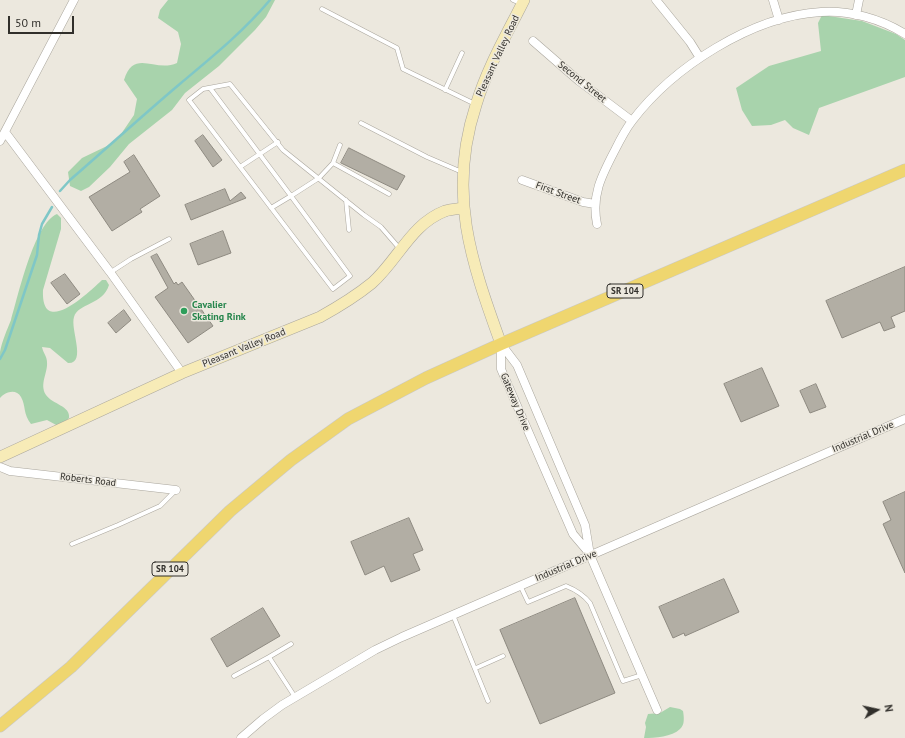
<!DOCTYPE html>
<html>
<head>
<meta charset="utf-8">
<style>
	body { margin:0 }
	#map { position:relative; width:905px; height:738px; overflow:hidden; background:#ece8de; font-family:"PT Sans",sans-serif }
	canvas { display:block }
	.north { position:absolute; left:857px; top:690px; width:40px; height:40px; -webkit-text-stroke:3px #ece8de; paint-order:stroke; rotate:81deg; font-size:11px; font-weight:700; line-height:16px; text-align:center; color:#312f2b }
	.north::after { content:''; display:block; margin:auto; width:14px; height:18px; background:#312f2b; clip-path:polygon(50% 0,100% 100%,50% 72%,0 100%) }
	.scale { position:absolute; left:8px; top:16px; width:66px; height:18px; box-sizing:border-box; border:2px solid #312f2b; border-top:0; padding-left:5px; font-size:12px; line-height:14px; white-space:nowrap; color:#312f2b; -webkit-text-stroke:3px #ece8de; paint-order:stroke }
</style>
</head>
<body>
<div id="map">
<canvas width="905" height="738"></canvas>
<div class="north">N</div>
<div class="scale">50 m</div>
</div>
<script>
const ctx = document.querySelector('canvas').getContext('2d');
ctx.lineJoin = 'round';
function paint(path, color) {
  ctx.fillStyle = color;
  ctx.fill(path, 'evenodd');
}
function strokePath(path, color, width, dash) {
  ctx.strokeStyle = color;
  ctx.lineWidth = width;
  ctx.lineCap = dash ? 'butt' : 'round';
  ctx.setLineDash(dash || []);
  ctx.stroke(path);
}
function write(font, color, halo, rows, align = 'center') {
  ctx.font = font + ' "PT Sans",sans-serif';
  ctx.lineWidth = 3;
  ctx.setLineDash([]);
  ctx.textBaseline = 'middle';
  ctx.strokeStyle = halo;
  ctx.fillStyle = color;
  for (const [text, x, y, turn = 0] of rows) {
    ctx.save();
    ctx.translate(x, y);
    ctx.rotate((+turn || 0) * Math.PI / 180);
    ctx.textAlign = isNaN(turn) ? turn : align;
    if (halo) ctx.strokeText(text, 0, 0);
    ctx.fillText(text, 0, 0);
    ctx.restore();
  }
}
const green = new Path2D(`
	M168,0h107l-9,17 -11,13 -36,36 -34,27 -13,17 -43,34 -19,23 -21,20 -8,4 -11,-5 -2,-14 14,-14 25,-12 12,-9 15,-22 3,-16 -13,-19c10,-32 31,-7 53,-17l4,-19 -3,-12 -20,-14 2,-8z
	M822,15l40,6 34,13 9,6v37l-86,31 -10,27 -16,-7 -8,-8 -14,5 -19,1 -10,-16 -6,-22 33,-22 52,-15 -3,-28z
	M57,214l4,4v11l-18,61c-2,48 44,4 59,-10h4l3,5c-6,20 -31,18 -35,32 -4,12 13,47 -6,46l-18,-15 -8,-1c1,6 5,9 5,15 1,11 -8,22 -1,33 6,9 25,11 23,23l-6,6 -5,2 -11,-6 -16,4c-8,-10 -5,-18 -10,-27 -5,-9 -16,-5 -21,1 0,-14 0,-32 0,-46 2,-11 7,-22 11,-32 7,-23 23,-97 46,-106z
	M670,707l10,2 3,2c1,6 2,14 -3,18 -8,8 -25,9 -36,9l2,-11 -1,-4 3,-9 12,-1z`);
const stream = new Path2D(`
	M60,191l10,-11c37,-32 73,-65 111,-97 31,-26 62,-51 89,-83
	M0,359l5,-9 32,-95 2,-20 3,-11 10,-17`);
const building = new Path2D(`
	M203,135l19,25 -9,7 -18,-26z
	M349,148l56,28 -8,14 -56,-27z
	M134,155l26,41 -20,13 2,3 -30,19 -23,-34 41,-25 -6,-10z
	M225,189l5,12 11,-9 5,6 -55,22 -6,-15z
	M223,231l8,22 -33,12 -8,-21z
	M157,254l17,30 2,-2 2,3 4,-3 31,44 -25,17 -33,-46 13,-9 -17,-31z
	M905,267v44l-14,6 4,10 -11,4 -4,-9 -38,16 -16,-37z
	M65,274l15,20 -13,10 -16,-21z
	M124,310l7,10 -15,13 -8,-10z
	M762,368l17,38 -38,16 -17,-38z
	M816,384l10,23 -16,6 -10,-22z
	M905,492v81l-22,-49 8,-4 -8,-18z
	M409,518l14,32 -10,4 7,16 -29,12 -7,-16 -19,9 -14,-33z
	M724,579l15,33 -54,24 -1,-3 -11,5 -14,-31z
	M575,598l40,95 -75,31 -40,-94z
	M263,608l17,28 -53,31 -16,-28z`);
const lane = new Path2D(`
	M513,0l9,4
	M322,9l75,39 6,21 72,35
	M210,88l81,108 -20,12
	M445,90l17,-37
	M361,123l66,34 35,15
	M340,145l-7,18 -14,15 -28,18 59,80 -17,13 -144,-189 14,-11 27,-5 53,66 81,65 17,12 19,22
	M333,163l56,31
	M240,167l38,-25
	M346,200l3,30
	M111,272l20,-13 38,-20
	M72,544l46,-19 42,-19 16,-16
	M520,585l8,17 38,-16c10,4 17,8 24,17l33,78 19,-6
	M453,615l35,86
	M291,644l-22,13 26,40
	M476,668l27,-12
	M234,676l35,-19`);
const street = new Path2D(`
	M656,0l34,42 10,16
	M773,0l6,20
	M856,15l3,-15
	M533,41l46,40 53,40
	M5,132l105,140 72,101
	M0,141l74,-141
	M522,180l61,22 12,2
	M597,224c-6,-29 5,-49 18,-74 5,-10 10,-20 17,-29 41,-54 120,-105 189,-109 29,-2 60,7 84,22
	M501,344l16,21 68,160 5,30 67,155
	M501,344v25l72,165 17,20
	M0,467l10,4 166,19
	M241,738l22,-19 19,-14 93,-55 27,-13 503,-218`);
const secondary = new Path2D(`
	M501,344c-30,-83 -54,-151 -25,-239 11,-37 31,-71 48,-105
	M0,457l182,-84 138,-56c18,-10 36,-21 52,-34 26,-23 39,-59 73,-72 6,-2 13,-2 18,-3`);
const primary = new Path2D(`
	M0,726l71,-59 159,-156 61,-51 57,-41 78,-41 75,-34 404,-174`);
const markers = [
	[184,311,4,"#2e9e5b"]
];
const shields = [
	[625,291,36],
	[170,569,36]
];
const shieldNames = [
	["SR 104",625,291],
	["SR 104",170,569]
];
const streetNames = [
	["Pleasant Valley Road",498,56,-65],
	["Second Street",582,82,39],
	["First Street",558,193,20],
	["Pleasant Valley Road",244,348,-22],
	["Gateway Drive",515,402,67],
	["Industrial Drive",863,437,-23],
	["Roberts Road",88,480,7],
	["Industrial Drive",566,566,-23]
];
const leisureNames = [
	["Cavalier",192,305],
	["Skating Rink",192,317]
];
paint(green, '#a8d3ac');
strokePath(stream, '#7fc7c7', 2.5);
paint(building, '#b2aea4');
strokePath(building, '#8e8a81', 1);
strokePath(lane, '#aaa69d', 5);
strokePath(street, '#aaa69d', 9);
strokePath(secondary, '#aaa69d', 12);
strokePath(primary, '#c9c9c8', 13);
strokePath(lane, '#fff', 4);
strokePath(street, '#fff', 8);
strokePath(secondary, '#f7ebb7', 11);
strokePath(primary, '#efd66f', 12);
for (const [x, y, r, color] of markers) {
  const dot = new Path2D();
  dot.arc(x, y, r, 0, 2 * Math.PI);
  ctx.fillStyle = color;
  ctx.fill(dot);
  strokePath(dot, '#ece8de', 1.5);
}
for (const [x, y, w] of shields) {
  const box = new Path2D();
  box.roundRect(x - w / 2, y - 7, w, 14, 3);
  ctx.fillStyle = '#ece8de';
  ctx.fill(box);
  strokePath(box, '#312f2b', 1);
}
write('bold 9px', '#312f2b', null, shieldNames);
write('10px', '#312f2b', '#ece8de', streetNames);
write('bold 10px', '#27864d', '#ece8de', leisureNames, 'left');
</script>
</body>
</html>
